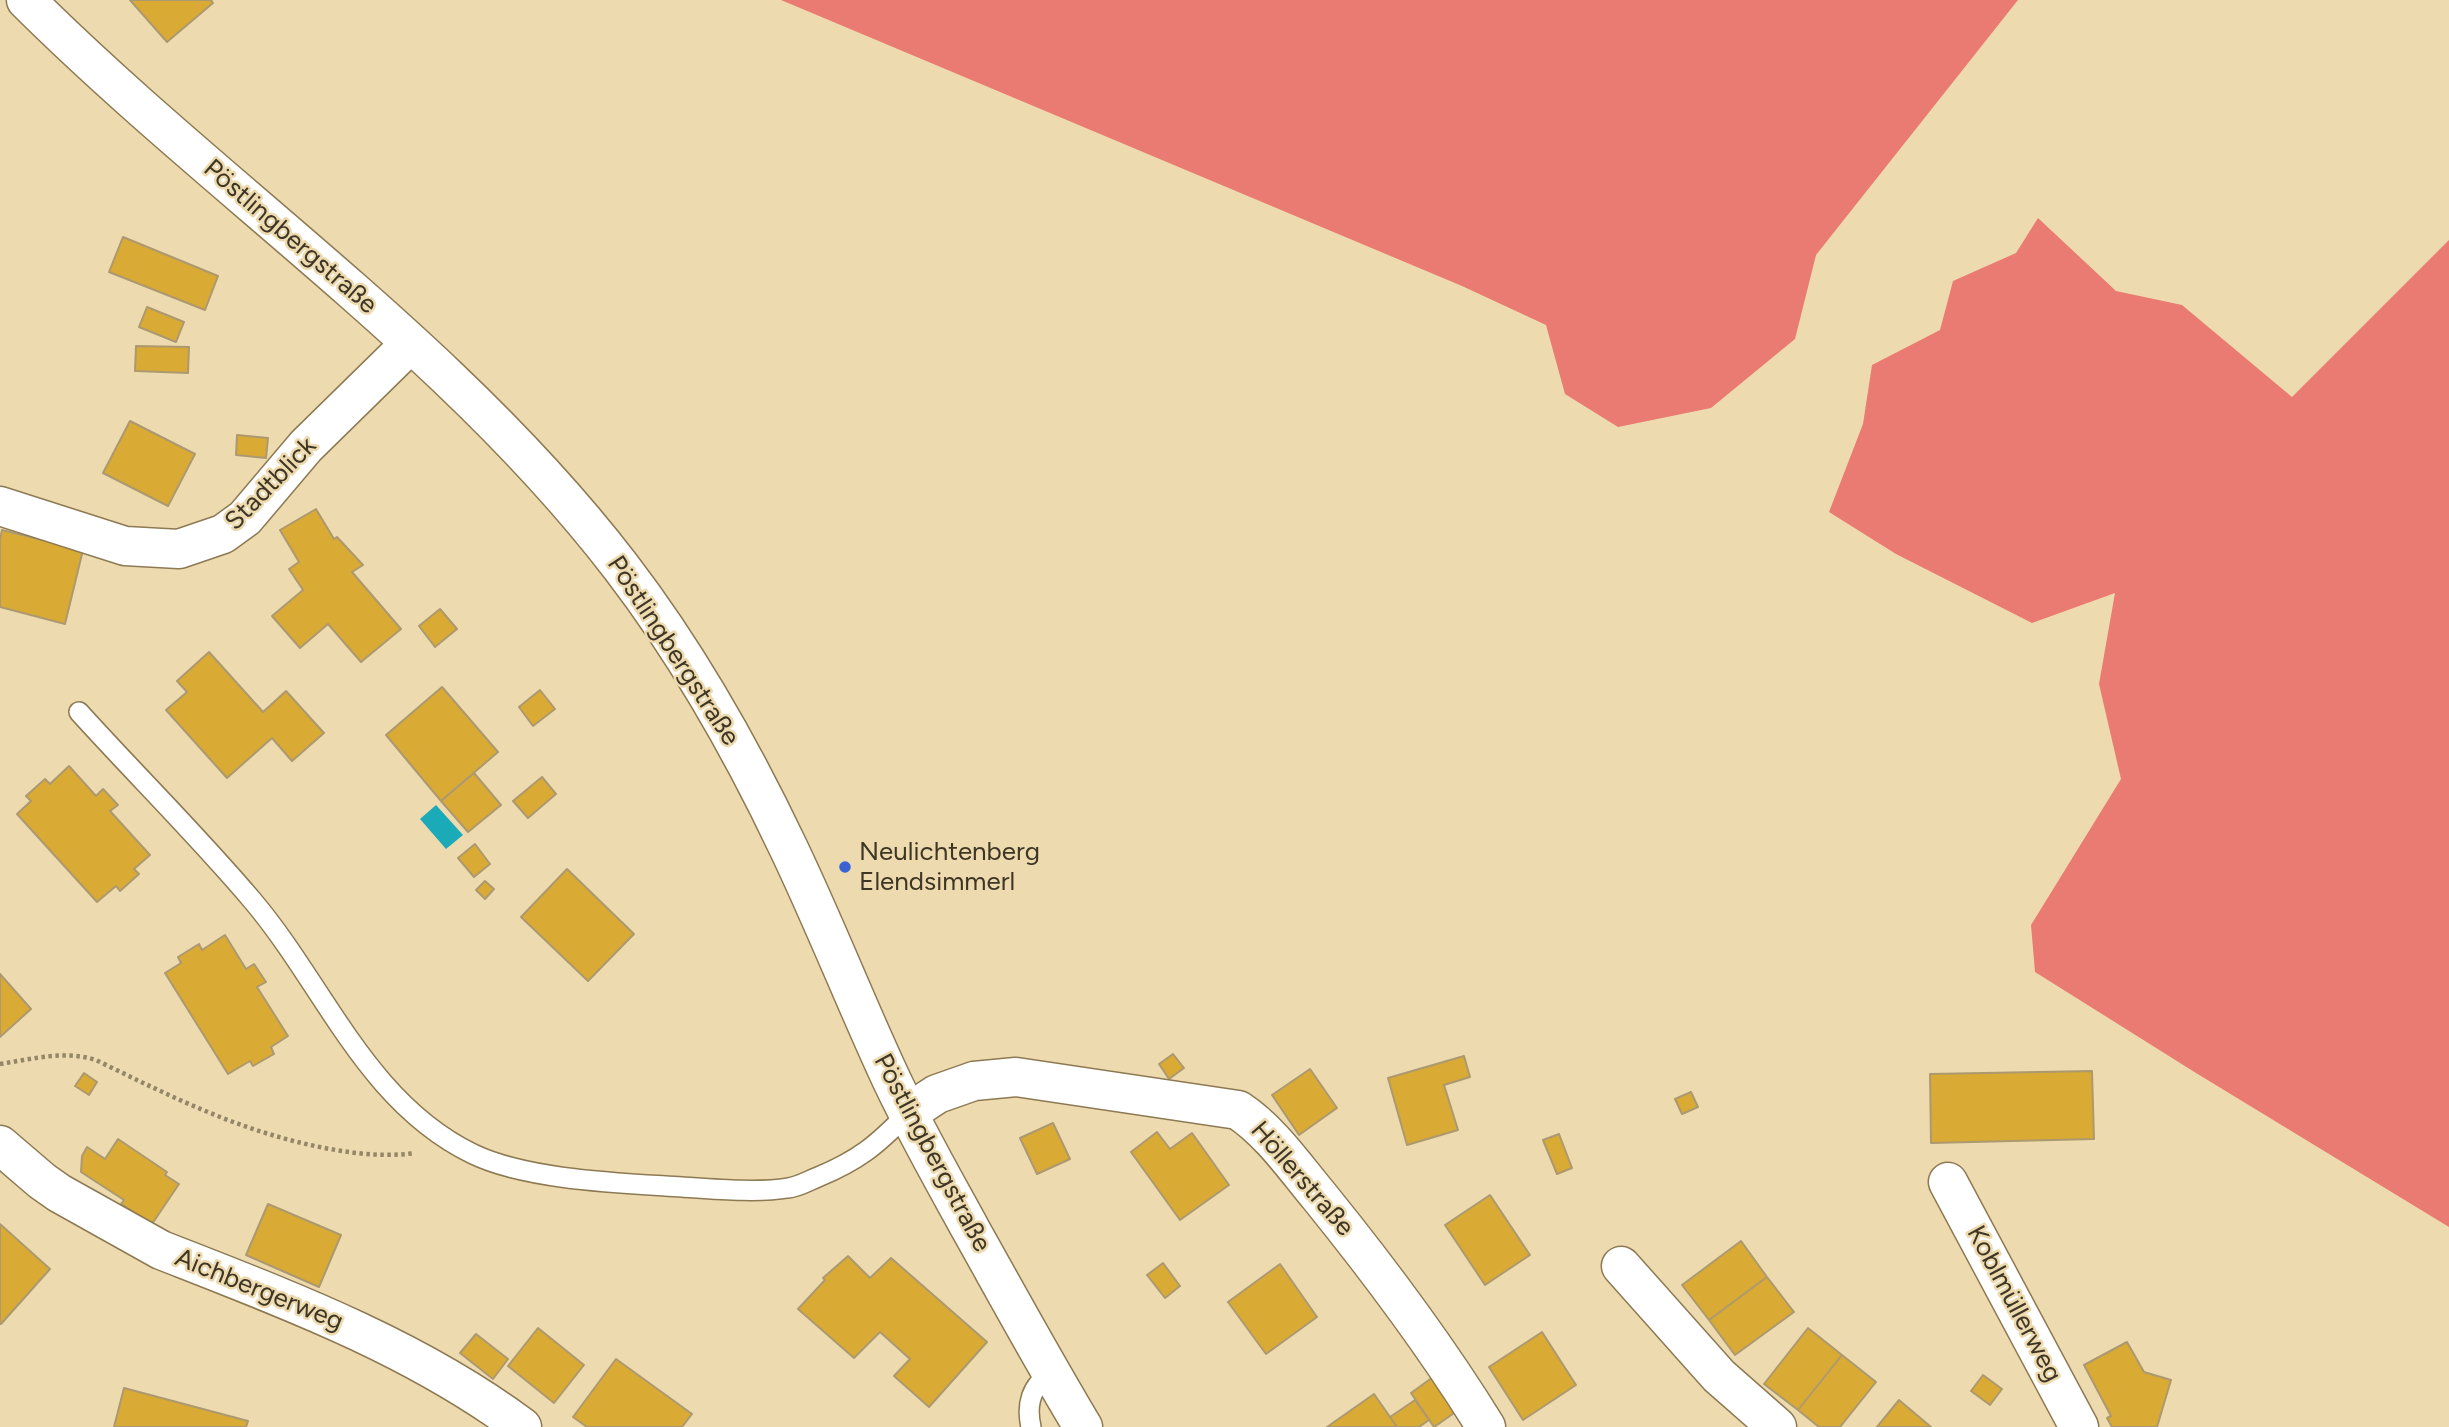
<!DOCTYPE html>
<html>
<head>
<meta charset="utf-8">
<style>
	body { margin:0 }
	canvas { display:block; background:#eedaaf }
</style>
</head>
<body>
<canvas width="2449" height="1427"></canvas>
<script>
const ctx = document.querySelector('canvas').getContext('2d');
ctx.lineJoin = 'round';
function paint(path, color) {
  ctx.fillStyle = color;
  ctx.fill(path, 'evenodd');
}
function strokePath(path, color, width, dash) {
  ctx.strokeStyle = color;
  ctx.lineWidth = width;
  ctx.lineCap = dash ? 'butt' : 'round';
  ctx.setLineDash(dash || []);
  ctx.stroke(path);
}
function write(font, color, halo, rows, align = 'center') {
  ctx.font = font + ' Figtree,sans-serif';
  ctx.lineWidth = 5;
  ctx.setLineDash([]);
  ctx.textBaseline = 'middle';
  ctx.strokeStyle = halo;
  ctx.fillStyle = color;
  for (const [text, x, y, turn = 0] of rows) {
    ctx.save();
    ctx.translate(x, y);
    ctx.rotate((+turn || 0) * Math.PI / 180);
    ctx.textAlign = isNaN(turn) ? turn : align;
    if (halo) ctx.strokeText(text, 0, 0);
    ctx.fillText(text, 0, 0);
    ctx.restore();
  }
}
const forest = new Path2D(`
	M781,0h1237l-202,255 -21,84 -84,69 -93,19 -53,-33 -19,-69 -84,-39z
	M2038,218l78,73 66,14 110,92 157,-157v987l-253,-154 -161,-101 -4,-47 90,-146 -22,-95 16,-91 -83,30 -136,-69 -67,-42 34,-88 9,-59 68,-35 13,-49 63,-28z`);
const water = new Path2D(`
	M436,805l27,30 -17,14 -26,-30z`);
const building = new Path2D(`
	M130,0h81l2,3 -46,39z
	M123,237l95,39 -13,34 -96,-38z
	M147,307l37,15 -8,20 -37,-15z
	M136,346l53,1 -1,26 -53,-2z
	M130,421l65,33 -27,52 -65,-33z
	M237,435l31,3 -2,20 -30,-3z
	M316,509l18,30 3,-2 26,28 -11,7 49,57 -40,33 -33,-38 -28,24 -28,-32 31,-26 -14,-21 10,-7 -19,-32z
	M2,530l81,20 -18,74 -65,-17v-68z
	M440,609l17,20 -22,18 -16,-21z
	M209,652l54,60 23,-21 38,42 -32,28 -20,-23 -45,40 -61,-68 21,-18 -10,-11z
	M442,687l56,65 -57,49 -55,-66z
	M540,690l15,19 -22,17 -14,-19z
	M69,766l27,30 7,-7 15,16 -8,6 40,44 -16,14 5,5 -19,17 -4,-5 -19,16 -80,-88 14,-13 -5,-5 19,-17 5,5z
	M474,773l27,32 -33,27 -27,-31z
	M542,777l14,17 -28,24 -15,-17z
	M475,844l15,20 -16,13 -16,-19z
	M567,869l67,65 -46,47 -67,-64z
	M485,881l9,8 -9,10 -9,-9z
	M225,935l21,34 8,-5 12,18 -9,5 31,49 -17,11 3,7 -21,12 -3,-5 -22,13 -63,-101 16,-10 -3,-6 21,-13 3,6z
	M0,974l31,35 -31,28z
	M1173,1054l11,14 -15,11 -10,-15z
	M1464,1056l6,21 -26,8 14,45 -51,15 -19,-67z
	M1310,1069l27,39 -38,27 -27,-40z
	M2092,1071l2,68 -163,4 -1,-69z
	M84,1073l13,9 -8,13 -14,-9z
	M1691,1092l7,15 -16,7 -7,-15z
	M1053,1123l17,36 -33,15 -17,-36z
	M1157,1132l13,17 22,-16 37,52 -49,35 -49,-68z
	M1559,1134l13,34 -15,6 -14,-34z
	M118,1139l49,33 -2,3 14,9 -27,40 -31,-20 3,-4 -43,-28 1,-16 5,-9 18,12z
	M1490,1195l40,60 -45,30 -40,-60z
	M268,1204l73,31 -22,52 -73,-32z
	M0,1224l50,45 -49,55h-1z
	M1741,1241l26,36 -58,43 -27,-35z
	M848,1256l22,22 21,-20 96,84 -58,65 -35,-31 16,-17 -30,-27 -26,26 -56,-49 27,-29 -2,-2z
	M1163,1263l17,23 -15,12 -18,-23z
	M1280,1264l37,53 -51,37 -38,-52z
	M1767,1277l27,35 -59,43 -26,-35z
	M538,1328l46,37 -30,38 -46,-37z
	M1808,1328l34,27 -44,55 -34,-26z
	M1542,1332l34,53 -53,35 -34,-53z
	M476,1334l32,25 -15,20 -33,-26z
	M2127,1342l17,30 27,8 -14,47h-45l-5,-9 4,-2 -27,-51z
	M1842,1355l34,27 -36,45h-21l-21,-17z
	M616,1359l76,55 -10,13h-95l-14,-10z
	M1983,1375l19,14 -12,16 -19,-14z
	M1433,1377l24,34 -23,16 -23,-34z
	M124,1388l124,33 -2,6h-132z
	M1374,1394l23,33h-70z
	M1415,1400l14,20 -10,7h-22l-7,-10z
	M1899,1400l32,27h-54z`);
const path = new Path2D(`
	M0,1064c32,-5 65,-14 96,-4 78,38 147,73 234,89 28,5 56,8 85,4`);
const lane = new Path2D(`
	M79,712c57,63 118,123 173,188 73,86 114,202 221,254 54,26 147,29 209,33 31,2 76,6 106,1 10,-1 20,-7 30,-11 41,-17 59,-32 90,-64
	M1031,1427c-5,-22 0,-42 20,-53`);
const street = new Path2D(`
	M0,506l125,40 54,3 44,-15 22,-16 61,-72 104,-102
	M908,1113l29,-19 37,-13 42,-4 222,33c32,21 56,56 81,86 60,74 117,150 167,231
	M0,1145l42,36 17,12 102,57c125,49 252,96 361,177
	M1948,1182l131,245
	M1621,1266l98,110 58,51`);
const secondary = new Path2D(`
	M26,0c194,193 428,349 595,567 66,86 121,183 167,280 35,73 65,149 99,223 25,55 55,107 84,160 37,66 73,132 112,197`);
const markers = [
	[845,867,7,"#3962d3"]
];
const streetNames = [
	["Pöstlingbergstraße",290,237,41],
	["Stadtblick",271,484,-46],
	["Pöstlingbergstraße",673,651,57],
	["Pöstlingbergstraße",932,1153,62],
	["Höllerstraße",1302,1179,49],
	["Aichbergerweg",259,1290,22],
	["Koblmüllerweg",2014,1304,62]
];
const poiNames = [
	["Neulichtenberg",859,852],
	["Elendsimmerl",859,882]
];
paint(forest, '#ea7b72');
paint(water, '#1baab8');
paint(building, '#d9aa34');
strokePath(building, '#ac9970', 2);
strokePath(lane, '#8d7a53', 22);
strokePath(street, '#8d7a53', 41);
strokePath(secondary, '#8d7a53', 41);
strokePath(path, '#948668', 4.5, [3.5, 3.5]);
strokePath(lane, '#fff', 19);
strokePath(street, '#fff', 38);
strokePath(secondary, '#fff', 38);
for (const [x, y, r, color] of markers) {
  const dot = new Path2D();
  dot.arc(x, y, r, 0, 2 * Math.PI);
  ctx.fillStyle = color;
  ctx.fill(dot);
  strokePath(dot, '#eedaaf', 2.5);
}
write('26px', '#3e3625', '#eedaaf', streetNames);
write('26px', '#3e3625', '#eedaaf', poiNames, 'left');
</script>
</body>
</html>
